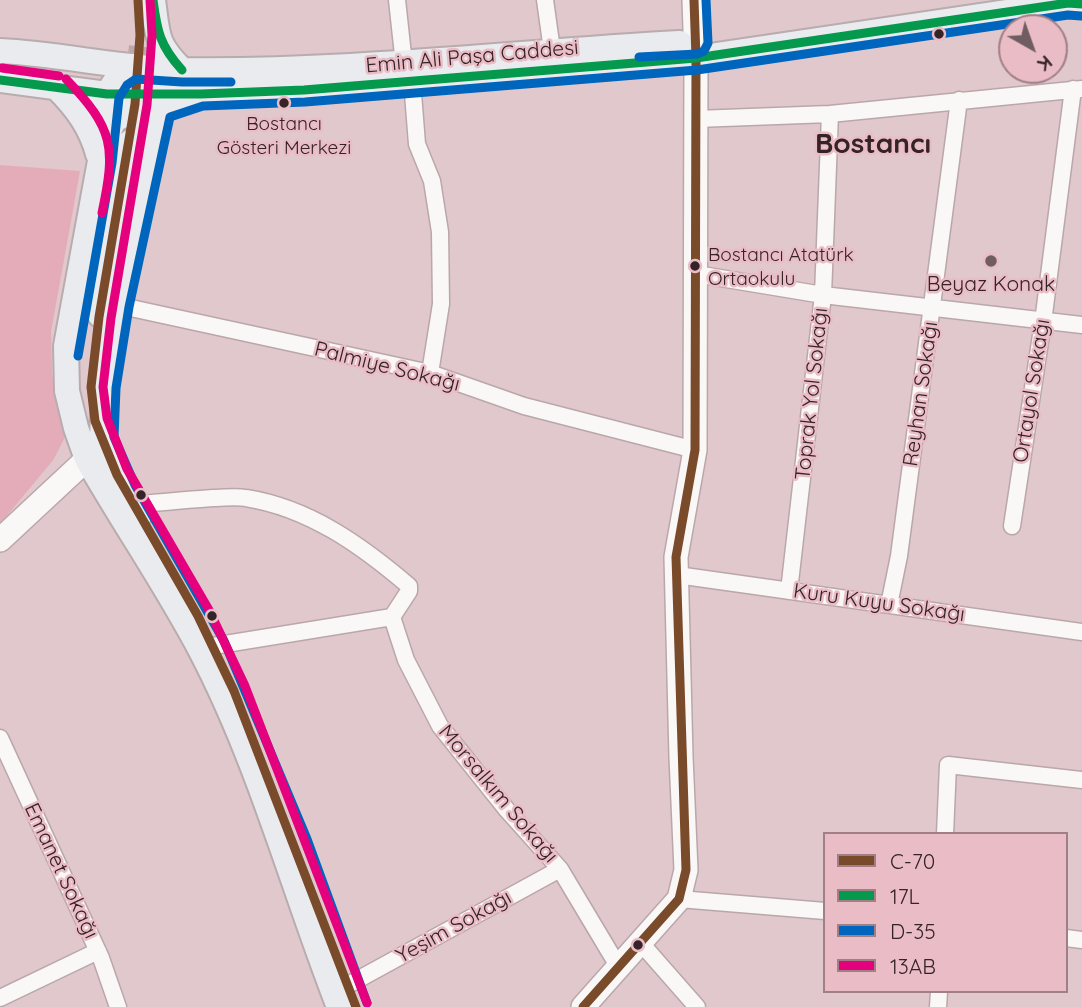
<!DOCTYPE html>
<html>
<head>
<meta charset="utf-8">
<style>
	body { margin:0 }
	#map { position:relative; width:1082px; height:1007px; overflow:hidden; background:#e0c8cc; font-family:Quicksand,sans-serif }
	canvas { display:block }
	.legend { position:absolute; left:823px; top:832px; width:245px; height:161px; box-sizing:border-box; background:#eabdc6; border:2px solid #a17f86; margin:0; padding:9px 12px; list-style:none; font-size:21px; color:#342327 }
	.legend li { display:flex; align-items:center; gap:14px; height:35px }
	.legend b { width:35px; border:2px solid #a17f86 }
	.north { position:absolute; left:998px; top:14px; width:70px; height:70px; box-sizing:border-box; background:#eabdc6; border:2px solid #a17f86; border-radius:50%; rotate:140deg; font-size:19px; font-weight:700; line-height:28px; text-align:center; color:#342327 }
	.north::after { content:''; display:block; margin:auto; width:24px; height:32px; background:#705d61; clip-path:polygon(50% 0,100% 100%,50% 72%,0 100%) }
</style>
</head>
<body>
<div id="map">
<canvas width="1082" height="1007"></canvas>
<ul class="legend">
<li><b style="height:9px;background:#7a4b2a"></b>C-70</li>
<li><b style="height:9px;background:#05994d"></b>17L</li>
<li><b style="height:9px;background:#0065bd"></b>D-35</li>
<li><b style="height:9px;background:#e5007d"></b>13AB</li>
</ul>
<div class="north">K</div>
</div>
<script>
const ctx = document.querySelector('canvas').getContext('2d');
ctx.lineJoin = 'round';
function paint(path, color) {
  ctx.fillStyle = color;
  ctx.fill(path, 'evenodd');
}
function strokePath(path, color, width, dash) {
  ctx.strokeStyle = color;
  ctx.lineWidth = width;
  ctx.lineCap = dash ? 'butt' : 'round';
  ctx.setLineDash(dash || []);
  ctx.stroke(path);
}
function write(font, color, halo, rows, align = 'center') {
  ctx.font = font + ' Quicksand,sans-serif';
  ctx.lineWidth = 5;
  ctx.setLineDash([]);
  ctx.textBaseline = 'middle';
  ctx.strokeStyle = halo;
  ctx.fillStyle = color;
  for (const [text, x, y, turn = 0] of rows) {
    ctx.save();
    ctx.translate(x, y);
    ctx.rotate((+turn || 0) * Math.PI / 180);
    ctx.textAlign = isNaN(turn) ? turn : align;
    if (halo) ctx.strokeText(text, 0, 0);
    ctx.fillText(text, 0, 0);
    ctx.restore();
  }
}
const green = new Path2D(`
	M0,165l80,6 -29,161 1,42 5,34 9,27 -12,24 -54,65z`);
const primaryTunnel = new Path2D(`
	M130,142l12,-104`);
const minor = new Path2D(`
	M397,0l7,64 8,17 5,63 15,37 8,51 1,72 -11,69
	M545,0l7,50
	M696,119l134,-5 252,-25
	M696,274l127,21 259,30
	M117,305l313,68 94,33 171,44
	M133,505c27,-3 53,-5 80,-7 11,0 22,-2 33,0 63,10 115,47 163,88v5l-17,26
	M1012,526l31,-204 30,-233
	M677,575l405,57
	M789,591l34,-296 7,-181
	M889,605l10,-49 60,-456
	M392,617l14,43 34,66 67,84 53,59 58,97
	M213,646l179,-29
	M0,738l101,220 17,49
	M945,834l3,-69 134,15
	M679,899l146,12
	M1066,938l16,2
	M640,942l57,65
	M348,985l212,-116
	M0,998l98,-47
	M938,1007l1,-16`);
const secondary = new Path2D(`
	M0,540l87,-81 11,-14
	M583,1007l96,-108 7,-29 -5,-113 -5,-200 19,-107 1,-392 -2,-58`);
const primary = new Path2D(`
	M153,0c5,36 2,43 29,70
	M0,51c62,3 123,18 185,19 166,2 330,-18 495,-27
	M132,66l-14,11 -11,17 -7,67 -34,185 1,45 9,37 11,31c37,65 80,127 114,192 59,113 92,238 138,356
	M0,80l107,14h94l103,-4 392,-32 372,-55 14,1
	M57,88c19,19 34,39 41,66
	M105,140l9,-20 15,-7c16,5 18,12 21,28
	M100,315l30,-173
	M139,516l-25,-47 -12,-30 2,-52 13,-82 40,-191 5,-7 24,-9`);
const bus1 = new Path2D(`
	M138,0l2,35 -5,69 -36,213 -8,70 4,34 22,54 81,141 36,75 122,316
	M583,1007l96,-108 7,-29 -10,-313 19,-107 1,-392 -2,-58`);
const bus2 = new Path2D(`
	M153,0c4,31 7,46 29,70
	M0,80l107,14h94l103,-4 392,-32 372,-55 14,1`);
const bus3 = new Path2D(`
	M639,57l58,-3 7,-3 4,-8 -2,-43
	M78,356l34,-193 7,-65 8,-13 9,-6 46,3h49
	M367,1003l-60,-164 -83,-198 -89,-156 -21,-48 2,-49 13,-81 41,-190 33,-11 102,-4 392,-32 371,-55 13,1`);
const bus4 = new Path2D(`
	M150,0l2,35 -5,70 -36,213 -8,69 4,31 20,51 82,141 36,76 122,317
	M2,68l57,8
	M66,79c48,50 50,68 36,134`);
const markers = [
	[939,34,6,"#342327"],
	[284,103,6,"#342327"],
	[991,261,7,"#705d61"],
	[695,266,6,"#342327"],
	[141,495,6,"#342327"],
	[212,616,6,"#342327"],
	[638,945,6,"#342327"]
];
const busNames = [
	["Bostancı",284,124],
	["Gösteri Merkezi",284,148],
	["Bostancı Atatürk",708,255,"left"],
	["Ortaokulu",708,279,"left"]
];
const streetNames = [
	["Emin Ali Paşa Caddesi",472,57,-5],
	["Palmiye Sokağı",387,367,14],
	["Ortayol Sokağı",1032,391,-81],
	["Toprak Yol Sokağı",812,394,-84],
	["Reyhan Sokağı",921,394,-82],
	["Kuru Kuyu Sokağı",879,603,8],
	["Morsalkım Sokağı",498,794,50],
	["Emanet Sokağı",61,871,65],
	["Yeşim Sokağı",454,927,-29]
];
const poiNames = [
	["Beyaz Konak",991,285]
];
const districtNames = [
	["Bostancı",873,145]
];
paint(green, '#e4acb9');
strokePath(primaryTunnel, '#bea7ab', 24, [24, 12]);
strokePath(minor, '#baa7ab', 19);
strokePath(secondary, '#baa7ab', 26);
strokePath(primary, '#b8acae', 28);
strokePath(minor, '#faf7f7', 16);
strokePath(secondary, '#faf7f7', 23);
strokePath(primary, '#eaebef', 24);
strokePath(bus1, '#7a4b2a', 9);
strokePath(bus2, '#05994d', 9);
strokePath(bus3, '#0065bd', 9);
strokePath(bus4, '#e5007d', 9);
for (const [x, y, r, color] of markers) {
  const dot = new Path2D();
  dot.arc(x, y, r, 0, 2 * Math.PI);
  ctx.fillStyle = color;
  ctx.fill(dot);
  strokePath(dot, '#eabdc6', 2.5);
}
write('19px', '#342327', '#eabdc6', busNames);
write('21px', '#342327', '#eabdc6', streetNames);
write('21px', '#342327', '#eabdc6', poiNames);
write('bold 28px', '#342327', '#eabdc6', districtNames);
</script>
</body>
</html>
